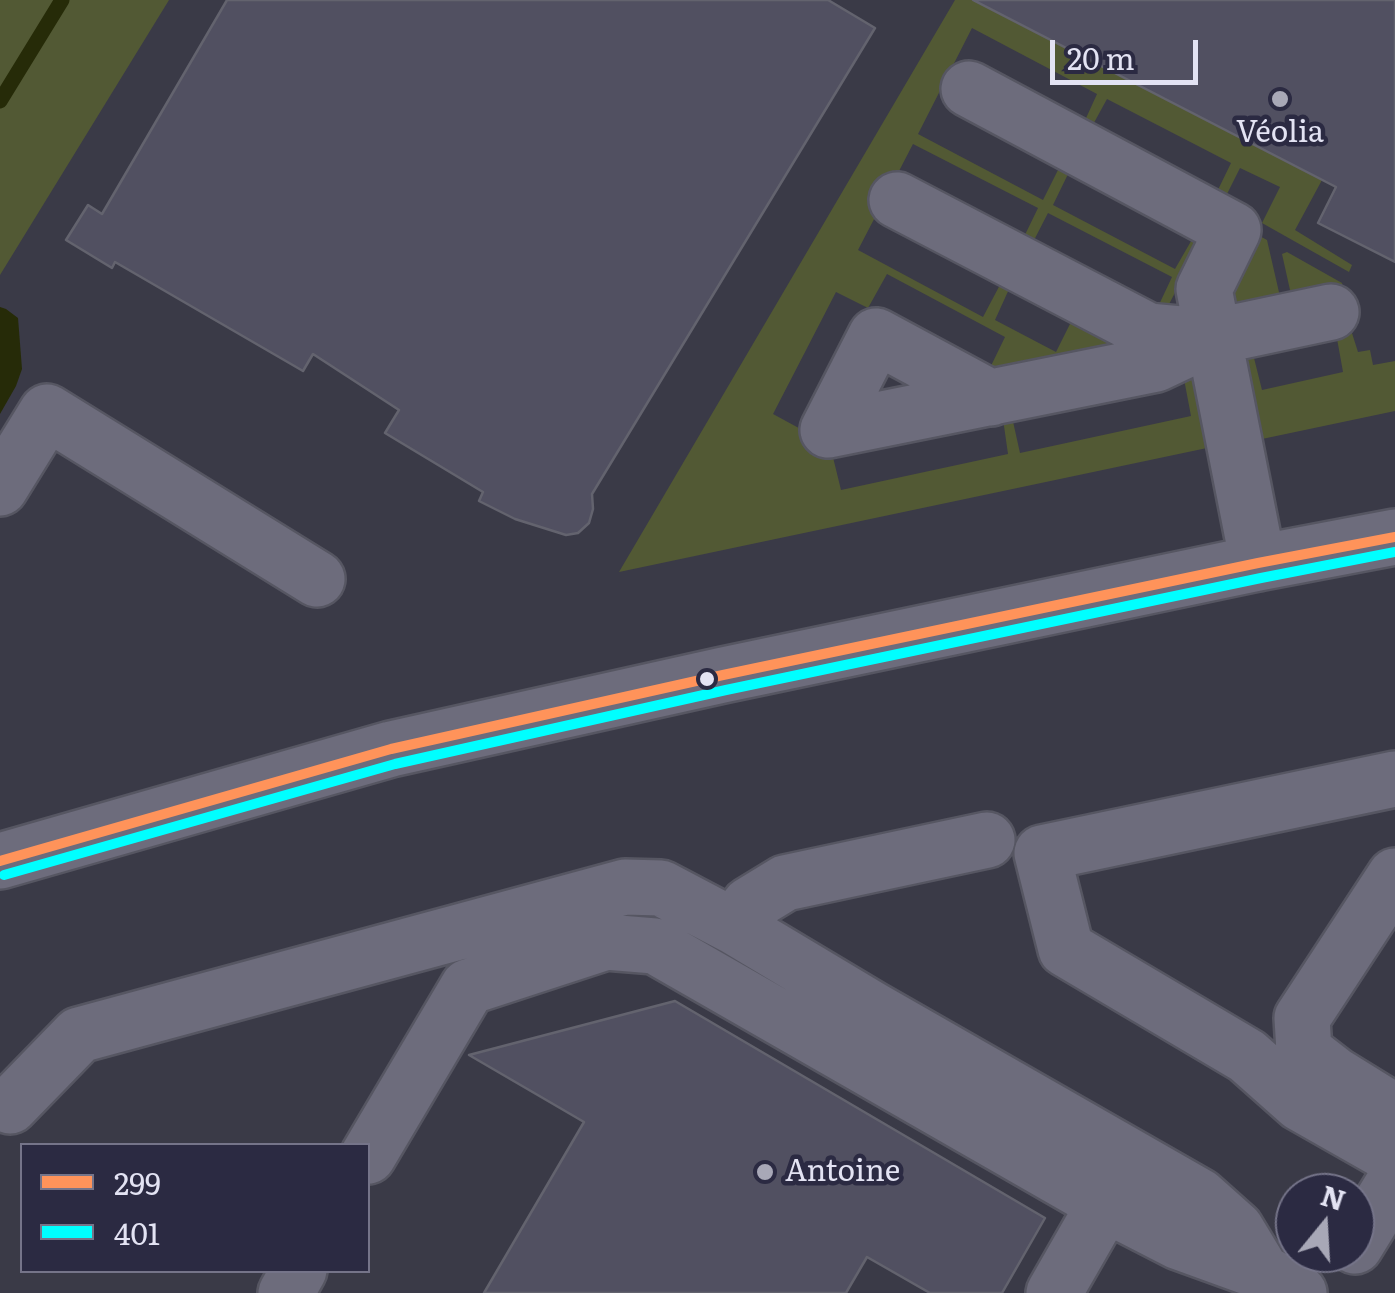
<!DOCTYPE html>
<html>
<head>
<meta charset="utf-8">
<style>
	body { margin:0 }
	#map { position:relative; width:1395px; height:1293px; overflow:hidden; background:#3a3a47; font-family:Literata,serif }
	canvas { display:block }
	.legend { position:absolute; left:20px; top:1143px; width:350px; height:130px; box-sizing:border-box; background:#2b2a42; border:2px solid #757489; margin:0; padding:12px 18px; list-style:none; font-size:30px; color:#e3e3f3 }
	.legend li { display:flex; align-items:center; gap:20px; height:50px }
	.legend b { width:50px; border:2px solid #757489 }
	.north { position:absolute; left:1275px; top:1173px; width:100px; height:100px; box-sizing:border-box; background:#2b2a42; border:2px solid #757489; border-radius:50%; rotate:18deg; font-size:28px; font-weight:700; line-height:40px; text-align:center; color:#e3e3f3 }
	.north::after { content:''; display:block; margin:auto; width:35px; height:45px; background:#a8a8b7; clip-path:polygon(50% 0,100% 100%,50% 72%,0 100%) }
	.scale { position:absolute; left:1050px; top:40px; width:148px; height:45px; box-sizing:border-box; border:5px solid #e3e3f3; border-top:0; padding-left:12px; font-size:30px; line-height:35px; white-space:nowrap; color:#e3e3f3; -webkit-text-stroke:8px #2b2a42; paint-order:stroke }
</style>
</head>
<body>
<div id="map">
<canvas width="1395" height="1293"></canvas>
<ul class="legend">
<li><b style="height:12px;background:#ff935a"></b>299</li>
<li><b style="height:12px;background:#0ff"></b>401</li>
</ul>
<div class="north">N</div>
<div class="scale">20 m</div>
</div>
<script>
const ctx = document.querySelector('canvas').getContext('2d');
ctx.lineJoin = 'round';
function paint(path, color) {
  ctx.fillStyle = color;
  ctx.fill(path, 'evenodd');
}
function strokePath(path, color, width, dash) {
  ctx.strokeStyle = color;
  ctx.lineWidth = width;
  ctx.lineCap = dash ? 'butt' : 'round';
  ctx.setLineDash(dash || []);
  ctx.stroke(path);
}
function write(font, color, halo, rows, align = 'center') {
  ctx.font = font + ' Literata,serif';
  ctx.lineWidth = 9;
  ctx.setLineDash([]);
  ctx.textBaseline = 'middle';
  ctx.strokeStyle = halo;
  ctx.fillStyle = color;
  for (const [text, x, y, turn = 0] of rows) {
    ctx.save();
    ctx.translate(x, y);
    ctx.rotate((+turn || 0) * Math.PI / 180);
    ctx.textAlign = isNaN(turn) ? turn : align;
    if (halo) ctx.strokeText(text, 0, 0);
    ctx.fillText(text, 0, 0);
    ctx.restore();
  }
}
const green = new Path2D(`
	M0,0h169l-169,275z
	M955,0h61l-8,18 314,162 -27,50 57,35 -3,7 -87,-49 18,-36 -40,-19 -17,34 -9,-4 17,-35 -124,-64 -17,31 -8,-3 15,-33 -125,-66 -54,106 125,66 17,-34 9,6 -16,33 122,64 19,-33 8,4 -38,74 -8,-3 16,-34 -124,-64 -17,33 -9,-5 16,-33 -125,-64 -55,106 125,67 19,-36 8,6 -15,33 61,32 17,-34 49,25 -134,29 17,-35 -118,-63 -19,34 -32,-16 -63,122 57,31 11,45 167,-36 -5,-35 9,-2 8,36 171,-37 -7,-37 10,-2 13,71 -588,124z
	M1256,234l11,6 14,61 -50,11 -5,-19z
	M1287,252l55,31 1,6 -51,10 -10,-45z
	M1351,330l7,22 12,-2 3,15 22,-4v50l-133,28 -18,-84 9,-1 9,36 81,-18 -7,-39z`);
const water = new Path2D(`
	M0,307l6,2 12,9 4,51 -6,17 -16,28z`);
const stream = new Path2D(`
	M0,101l62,-101`);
const building = new Path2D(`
	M227,0h601l47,28 -283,466 1,15 -4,14 -11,10 -12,2 -51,-16 -36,-18 4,-9 -98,-59 14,-23 -86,-56 -10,17 -188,-109 -3,6 -46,-28 22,-35 14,9z
	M973,0h422v262l-77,-39 18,-36z
	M675,1001l370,217 -43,75h-72l-63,-36 -21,36h-362l100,-171 -115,-67z`);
const minor = new Path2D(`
	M969,89l264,141 -29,59 54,274
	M897,200l251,131 65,6
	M828,430l328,-66 57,-27 118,-25
	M828,430l48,-94 115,62
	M0,488l47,-76 270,167
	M1395,779l-353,74 24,96 181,107 53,47 95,54
	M0,861l391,-112 332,-74 535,-112 137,-26
	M1395,876l-93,142 2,33 31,24 60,37
	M735,927l14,-22 36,-22 202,-43
	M10,1106l69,-71 546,-148 36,1 74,39 137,82 327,187 37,33 26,43 37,21
	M368,1156l100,-169 138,-45 49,4 450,258 74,38 83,30
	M1355,1246l40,-65
	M286,1293l13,-23
	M1054,1293l51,-89`);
const bus1 = new Path2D(`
	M0,861l391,-112 332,-74 535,-112 137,-26`);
const bus2 = new Path2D(`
	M4,875l391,-111 331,-74 535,-112 134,-26`);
const markers = [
	[1280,99,10,"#a8a8b7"],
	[707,679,9,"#e3e3f3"],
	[765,1172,10,"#a8a8b7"]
];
const poiNames = [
	["Véolia",1280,133],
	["Antoine",785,1172,"left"]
];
paint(green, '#525934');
paint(water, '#262b08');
strokePath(stream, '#262b08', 15);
paint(building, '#515061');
strokePath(building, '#63636e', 2.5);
strokePath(minor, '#565662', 60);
strokePath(minor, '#6d6c7c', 55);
strokePath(bus1, '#ff935a', 10);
strokePath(bus2, '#0ff', 10);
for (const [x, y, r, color] of markers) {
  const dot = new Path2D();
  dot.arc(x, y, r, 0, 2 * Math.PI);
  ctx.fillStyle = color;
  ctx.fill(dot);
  strokePath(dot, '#2b2a42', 4);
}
write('30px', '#e3e3f3', '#2b2a42', poiNames);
</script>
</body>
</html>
